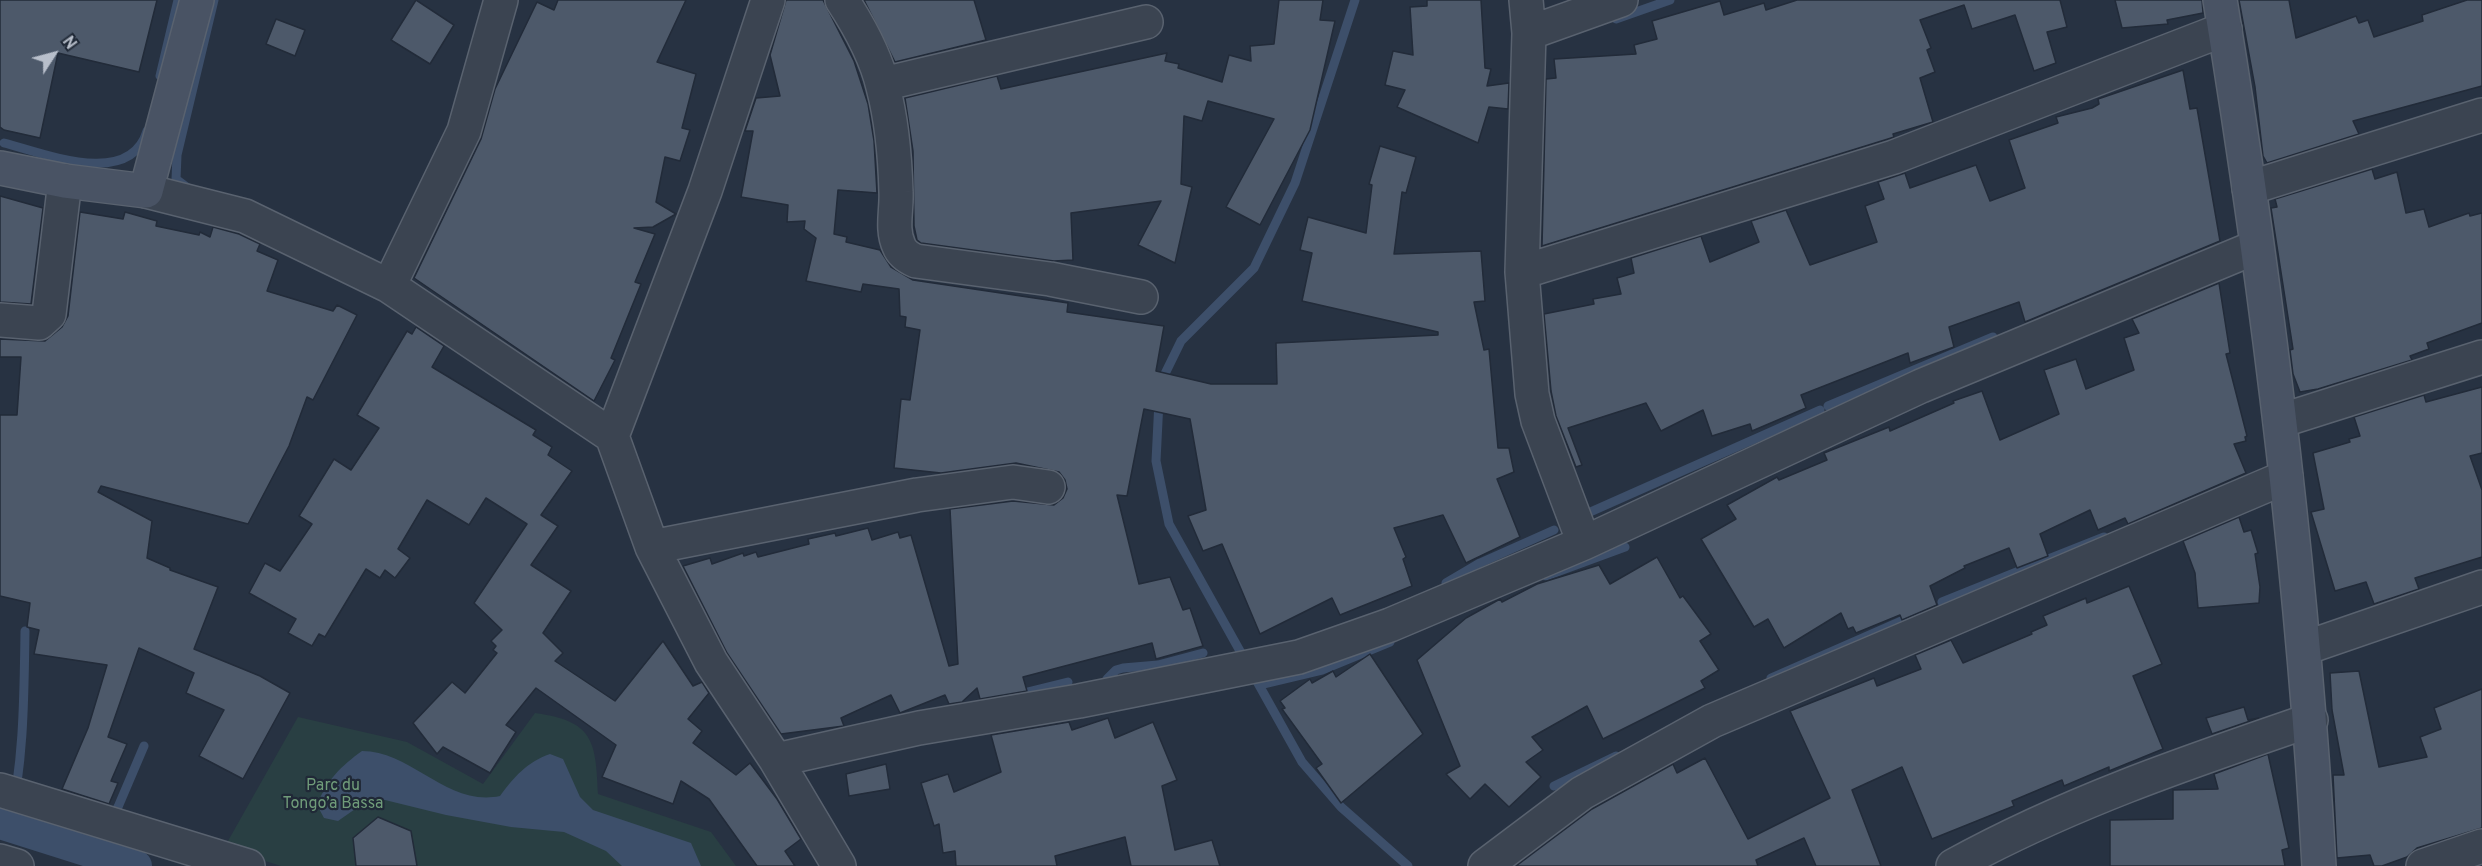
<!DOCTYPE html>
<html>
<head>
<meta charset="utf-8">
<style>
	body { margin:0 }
	#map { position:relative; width:2482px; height:866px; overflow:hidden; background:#273242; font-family:Overpass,sans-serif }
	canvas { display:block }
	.north { position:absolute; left:24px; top:24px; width:60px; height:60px; -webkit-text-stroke:4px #202937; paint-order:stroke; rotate:54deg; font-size:16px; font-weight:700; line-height:24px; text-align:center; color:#b8bfcb }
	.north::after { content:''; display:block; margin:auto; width:21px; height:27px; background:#b8bfcb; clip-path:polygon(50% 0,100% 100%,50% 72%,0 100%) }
</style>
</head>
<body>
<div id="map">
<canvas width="2482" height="866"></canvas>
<div class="north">N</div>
</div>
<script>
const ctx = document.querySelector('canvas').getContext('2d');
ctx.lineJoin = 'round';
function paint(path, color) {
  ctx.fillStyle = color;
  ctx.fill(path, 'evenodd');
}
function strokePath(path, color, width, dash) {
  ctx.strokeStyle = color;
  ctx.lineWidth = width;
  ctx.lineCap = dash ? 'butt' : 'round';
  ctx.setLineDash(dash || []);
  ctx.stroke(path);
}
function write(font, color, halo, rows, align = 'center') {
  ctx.font = font + ' Overpass,sans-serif';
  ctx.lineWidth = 4.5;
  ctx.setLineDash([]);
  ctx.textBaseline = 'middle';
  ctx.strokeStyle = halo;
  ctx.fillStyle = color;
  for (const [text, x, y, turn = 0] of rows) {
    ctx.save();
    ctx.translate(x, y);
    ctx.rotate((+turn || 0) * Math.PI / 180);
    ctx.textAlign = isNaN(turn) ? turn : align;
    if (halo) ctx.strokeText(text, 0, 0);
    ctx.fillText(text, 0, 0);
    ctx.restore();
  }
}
const green = new Path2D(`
	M535,713c58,8 61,27 63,81l113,38 25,34h-455l-57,-18 74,-131 109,25 76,42z`);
const water = new Path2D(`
	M362,751c50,0 85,56 138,45 14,-19 27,-34 50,-42l13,5 17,38 13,13 98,33 10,23h-79l-16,-15 -42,-19 -53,-5 -65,-12 -61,-15h-17l-30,21 -14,-3 -7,-13c10,-25 24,-39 45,-54z`);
const stream = new Path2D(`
	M1616,19l54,-19
	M160,76l18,-76
	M4,143c39,10 126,46 143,-12
	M188,188l-12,-9 1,-24 37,-155
	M1160,384l21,-43 73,-73 41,-85 60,-183
	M1159,401l-3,60 13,63 133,238 39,45 67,59
	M1828,406l165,-69
	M1588,513l232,-103
	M2046,560l58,-23
	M1546,576l79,-29
	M1446,583l34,-20 74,-33
	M1942,602l97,-39
	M1771,678l146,-64
	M1107,679l9,-9 7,-2 35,-3 45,-12
	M1259,685l63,-15 68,-28
	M1003,698l65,-16
	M1554,786l62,-30
	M9,826c15,-63 15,-130 16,-195
	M90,852l28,-45 26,-61`);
const canal = new Path2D(`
	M0,823l136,43`);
const building = new Path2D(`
	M0,0h157l-18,72 -81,-19 -18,85 -36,-8 -4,-3z
	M416,0l38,25 -24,39 -39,-24z
	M558,0h128l-29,62 39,12 -14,54 8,2 -10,31 -15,-4 -9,45 20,12 -23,13 -19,1 21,6 -20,48 6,2 -30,74 4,2 -21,41 -180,-123 67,-139 14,-50 42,-87 17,8z
	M786,0h37l31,61 14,43 6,37 3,52 -39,-3 -4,44 13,3 -1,5 34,8 11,17 22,13 155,23 -1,9 97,14 -8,45 55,13h66l-1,-41 162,-8v-3l-136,-31 10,-48 -12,-3 8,-33 58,16 6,-48 -3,-1 11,-38 36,11 -10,36 -4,-1 -8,62 87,-3 4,50 -11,1 10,48 5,-1 9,99h11l5,24 -17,7 23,58 -54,26 -23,-48 -49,13 12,29 -3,2 9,27 -72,29 -8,-17 -72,36 -38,-90 -19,7 -15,-35 18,-6 -16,-91 -46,-10 -17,87 -10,-1 22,89 31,-7 13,33 7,-2 13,38 -47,13 -4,-16 -129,34 4,14 -47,8 -3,-11 -15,14 -13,2 -4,-9 -45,18 -9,-18 -50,23 3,8 -63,8 -54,-81 -44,-87 27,-8 2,6 31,-11 1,3 12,-4 2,5 51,-13 -1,-5 27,-6 1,3 32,-8 4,12 26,-8 2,6 11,-3 38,131 9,-2 -8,-155 63,-8 41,4 9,-7 4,-9 -2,-9 -6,-8 -43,-9 -75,10 -47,-5 7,-69 9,1 10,-70 -15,-3 1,-10 -6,-1 -1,-27 -36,-5 -2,8 -55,-11 10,-43 -12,-9 1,-8 -18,1 1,-17 -47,-8 12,-66h-8l11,-33 24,-2 -10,-41z
	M864,0h110l12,40 -91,22z
	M1279,0h44l-3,20 15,1 -25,109 -50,95 -34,-18 48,-88 -66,-18 -6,20 -18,-5 -3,68 11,3 -17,76 -37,-18 23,-44 -90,12 2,47 -19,1 -133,-18 -4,-3 -3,-14 -1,-75 -8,-53 92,-22 4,13 166,-36 -2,8 14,3 -1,4 44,14 7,-27 22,6 -1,-15 24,-2z
	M1427,0h54l4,68 6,1 -4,17 22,-3 -1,26 -19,-2 -11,36 -81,-36 8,-17 -20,-5 8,-34 20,4 -3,-48 17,-1z
	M1797,0h263l7,27 -20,5 9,31 -22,8 -19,-56 -43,14 -8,-24 -44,15 11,28 -4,2 8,22 -15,6 13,44 -40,12 1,3 -6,2 -346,107 4,-167 10,-1 -2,-19 82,-5 -2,-9 23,-6 -5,-18 68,-20 4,14 40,-12 2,7z
	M2115,0h87l1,13 -36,7 1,4 -46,4z
	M2239,0h50l7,38 60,-22 3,7 9,-3 6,17 49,-16 -1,-6 45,-15h15v86l-129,35 6,13 -92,29 -4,-7 -8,-69z
	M276,19l29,11 -10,26 -29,-12z
	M2183,70l7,39 7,-1 23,133 -195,81 -6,-20 -70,25 5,20 -44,16 -2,-10 -107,42 5,13 -54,23 -2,-7 -38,12 -9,-26 -42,21 -15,-28 -78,25 14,37 -6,2 -20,-51 -5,-25 -7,-77 50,-10 -1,-5 28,-5 -4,-16 17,-5 -3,-15 70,-22 9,26 49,-20 -8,-21 35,-11 24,55 67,-23 -12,-36 19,-7 -6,-17 27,-9 5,15 66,-23 14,36 35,-13 -16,-48 49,-17 -2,-6 36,-9 7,-4 -1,-5z
	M2372,169l3,10 22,-7 9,41 18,-4 5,18 40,-14 1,3 12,-3v110l-55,20 2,6 -19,7 2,4 -94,29 -18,3 -7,-18 -3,-24 3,-1 -22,-141 6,-1 -2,-8z
	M0,196l43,12 -12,96 -31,-2z
	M80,212l43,7 2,-7 32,9 -1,5 43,9 1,-3 10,5 3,-10 26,7 21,10 -3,7 21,9 -11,31 66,20 4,-6 20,10 -44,85 -6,-3 -18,49 -41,78 -147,-38 -3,6 54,29 -5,37 23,10v2l48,17 -24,62 66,27 30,17 -47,86 -44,-23 25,-46 -38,-17 8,-20 -55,-25 -31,89 19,7 -16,37 7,2 -9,21 -47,-15 26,-61 19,-63 -73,-11 5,-24 -12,-3 3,-24 -30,-7v-181h17l4,-58h-21v-18l45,2 17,-14 6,-11z
	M2219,283l11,70 -4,1 21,82 -2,1 1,4 -12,3 12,29 -118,51 -3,-6 -27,12 -8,-20 -50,24 8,22 -31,12 -8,-20 -45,18 1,2 -35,18 7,19 -35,15 -2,-5 -44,18 -3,-6 -5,2 -7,-16 -57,35 -16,-29 -14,8 -53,-88 35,-20 -9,-14 50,-28 2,3 48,-20 -3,-7 65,-26 1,4 64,-28 -1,-2 29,-10 18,49 59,-26 -15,-44 32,-11 10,30 48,-19 -10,-32 15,-5 -7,-14z
	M416,327l28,19 -12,21 104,63 -3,5 19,12 -4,8 24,16 -31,44 17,11 -27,39 40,26 -28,42 20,20 -8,8 60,40 48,-60 30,45 9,-4 7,11 -21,26 14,12 -9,12 43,32 14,-12 27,36 24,40 -16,12 10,15h-38l-48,-67 -28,-18 -8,23 -71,-27 14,-32 -80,-57 -30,37 10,7 -26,41 -47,-26 -6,7 -24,-31 39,-41 13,11 32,-40 -4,-3 3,-4 -5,-5 11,-11 -28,-27 53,-79 -41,-26 -17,27 -42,-25 -29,49 12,9 -15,20 -10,-8 -5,8 -14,-9 -41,68 -6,-3 -7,12 -24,-13 8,-14 -47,-26 16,-30 15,8 32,-47 -13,-8 35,-57 17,11 28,-42 -22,-13 50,-84 5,3z
	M2482,387v66l-12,3 12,34v67l-67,21 4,11 -45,15 -8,-22 -31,9 -24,-79 13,-3 -11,-56 37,-11 -1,-3 11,-3 -6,-19 70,-22 2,7z
	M2239,517l5,15 7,-2 7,23 -3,1 5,33 -1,16 -61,5 -3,-35 -12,-32z
	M1657,557l23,41 3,-2 28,38 -11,7 19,29 -18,11 4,7 -102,51 -16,-33 -55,31 11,13 -17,12 15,15 -32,30 -24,-23 -15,15 -24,-25 14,-8 -43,-106 49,-42 34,-19 2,3 35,-18 62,-19 11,19z
	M2129,586l33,78 -29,12 30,73 -54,22v-4l-45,19 -2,-6 -50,21 2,5 -82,33 -30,-72 -50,23 29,76h-65l-12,-28 -48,22 2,6h-242l76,-57 81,-45 4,9 28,-15 43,81 82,-41 -40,-87 84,-33 3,8 44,-17 -6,-14 36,-15 12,23 69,-29 -1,-2 16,-7 -4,-9 43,-18 1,5z
	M1370,654l53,80 -82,69 -25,-35 6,-4 -40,-55 3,-1 -5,-7 30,-22 2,4 21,-12 3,6z
	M2359,671l20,96 48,-10 -7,-20 21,-8 -7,-21 48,-19v139l-65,20 -10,9 -25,9h-8l-4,-11 -33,3 -4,-83h11l-12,-65 -2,-37z
	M2244,707l4,13 11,-2 -47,16 -6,-16z
	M1108,718l7,20 38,-16 24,58 -15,6 13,64 37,-10 8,26h-89l-6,-29 -70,19 2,10h-101l-1,-15 -12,2 -4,-29 -5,2 -13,-43 27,-9 6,18 47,-20 -10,-37 78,-13 3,8z
	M2268,754l21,94 -7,2 3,16h-175v-46l63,-1v-29l45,-1 -4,-15z
	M886,764l4,25 -41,7 -3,-22z
	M378,817l33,14 6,35h-61l-3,-28z`);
const street = new Path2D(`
	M842,0c17,26 34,57 41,87 9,34 12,69 13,105 1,18 -5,37 3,54 3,8 10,12 17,15l134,18 91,18
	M1526,0l3,33 -7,239 10,122 6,27 46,122
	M1529,33l92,-33
	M883,84l263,-62
	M2249,188l233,-73
	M146,191l99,25 144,70 223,150 40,111 59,115 65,98 63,106
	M1522,272l372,-115 331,-128
	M389,286l75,-155 37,-131
	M0,320l39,3 10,-9 16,-133
	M2280,421l202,-64
	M612,436l93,-245 63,-191
	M652,547l265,-52 96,-13 35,5
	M2305,648l177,-61
	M776,760l143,-32 160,-27 220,-44 91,-32 194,-82 337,-157 335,-139
	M0,790l248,76
	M0,861l17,5
	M1485,866l97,-73 130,-72 574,-244
	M1953,866c114,-63 235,-104 358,-146
	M2423,866l59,-20`);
const secondary = new Path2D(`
	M2220,0c47,287 83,576 99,866
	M0,168l65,13 81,10 51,-191`);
const parkNames = [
	["Parc du",333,787],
	["Tongo’a Bassa",333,805]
];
paint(green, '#293f43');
paint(water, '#3d4f6a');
strokePath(stream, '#3d4f6a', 9);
strokePath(canal, '#3d4f6a', 32);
paint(building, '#4d596a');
strokePath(building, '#222b39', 1.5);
strokePath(street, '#59626f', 36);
strokePath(secondary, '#59626f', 36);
strokePath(street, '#3b4451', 33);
strokePath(secondary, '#495364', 33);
write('16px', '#709c7a', '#202937', parkNames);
</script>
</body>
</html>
